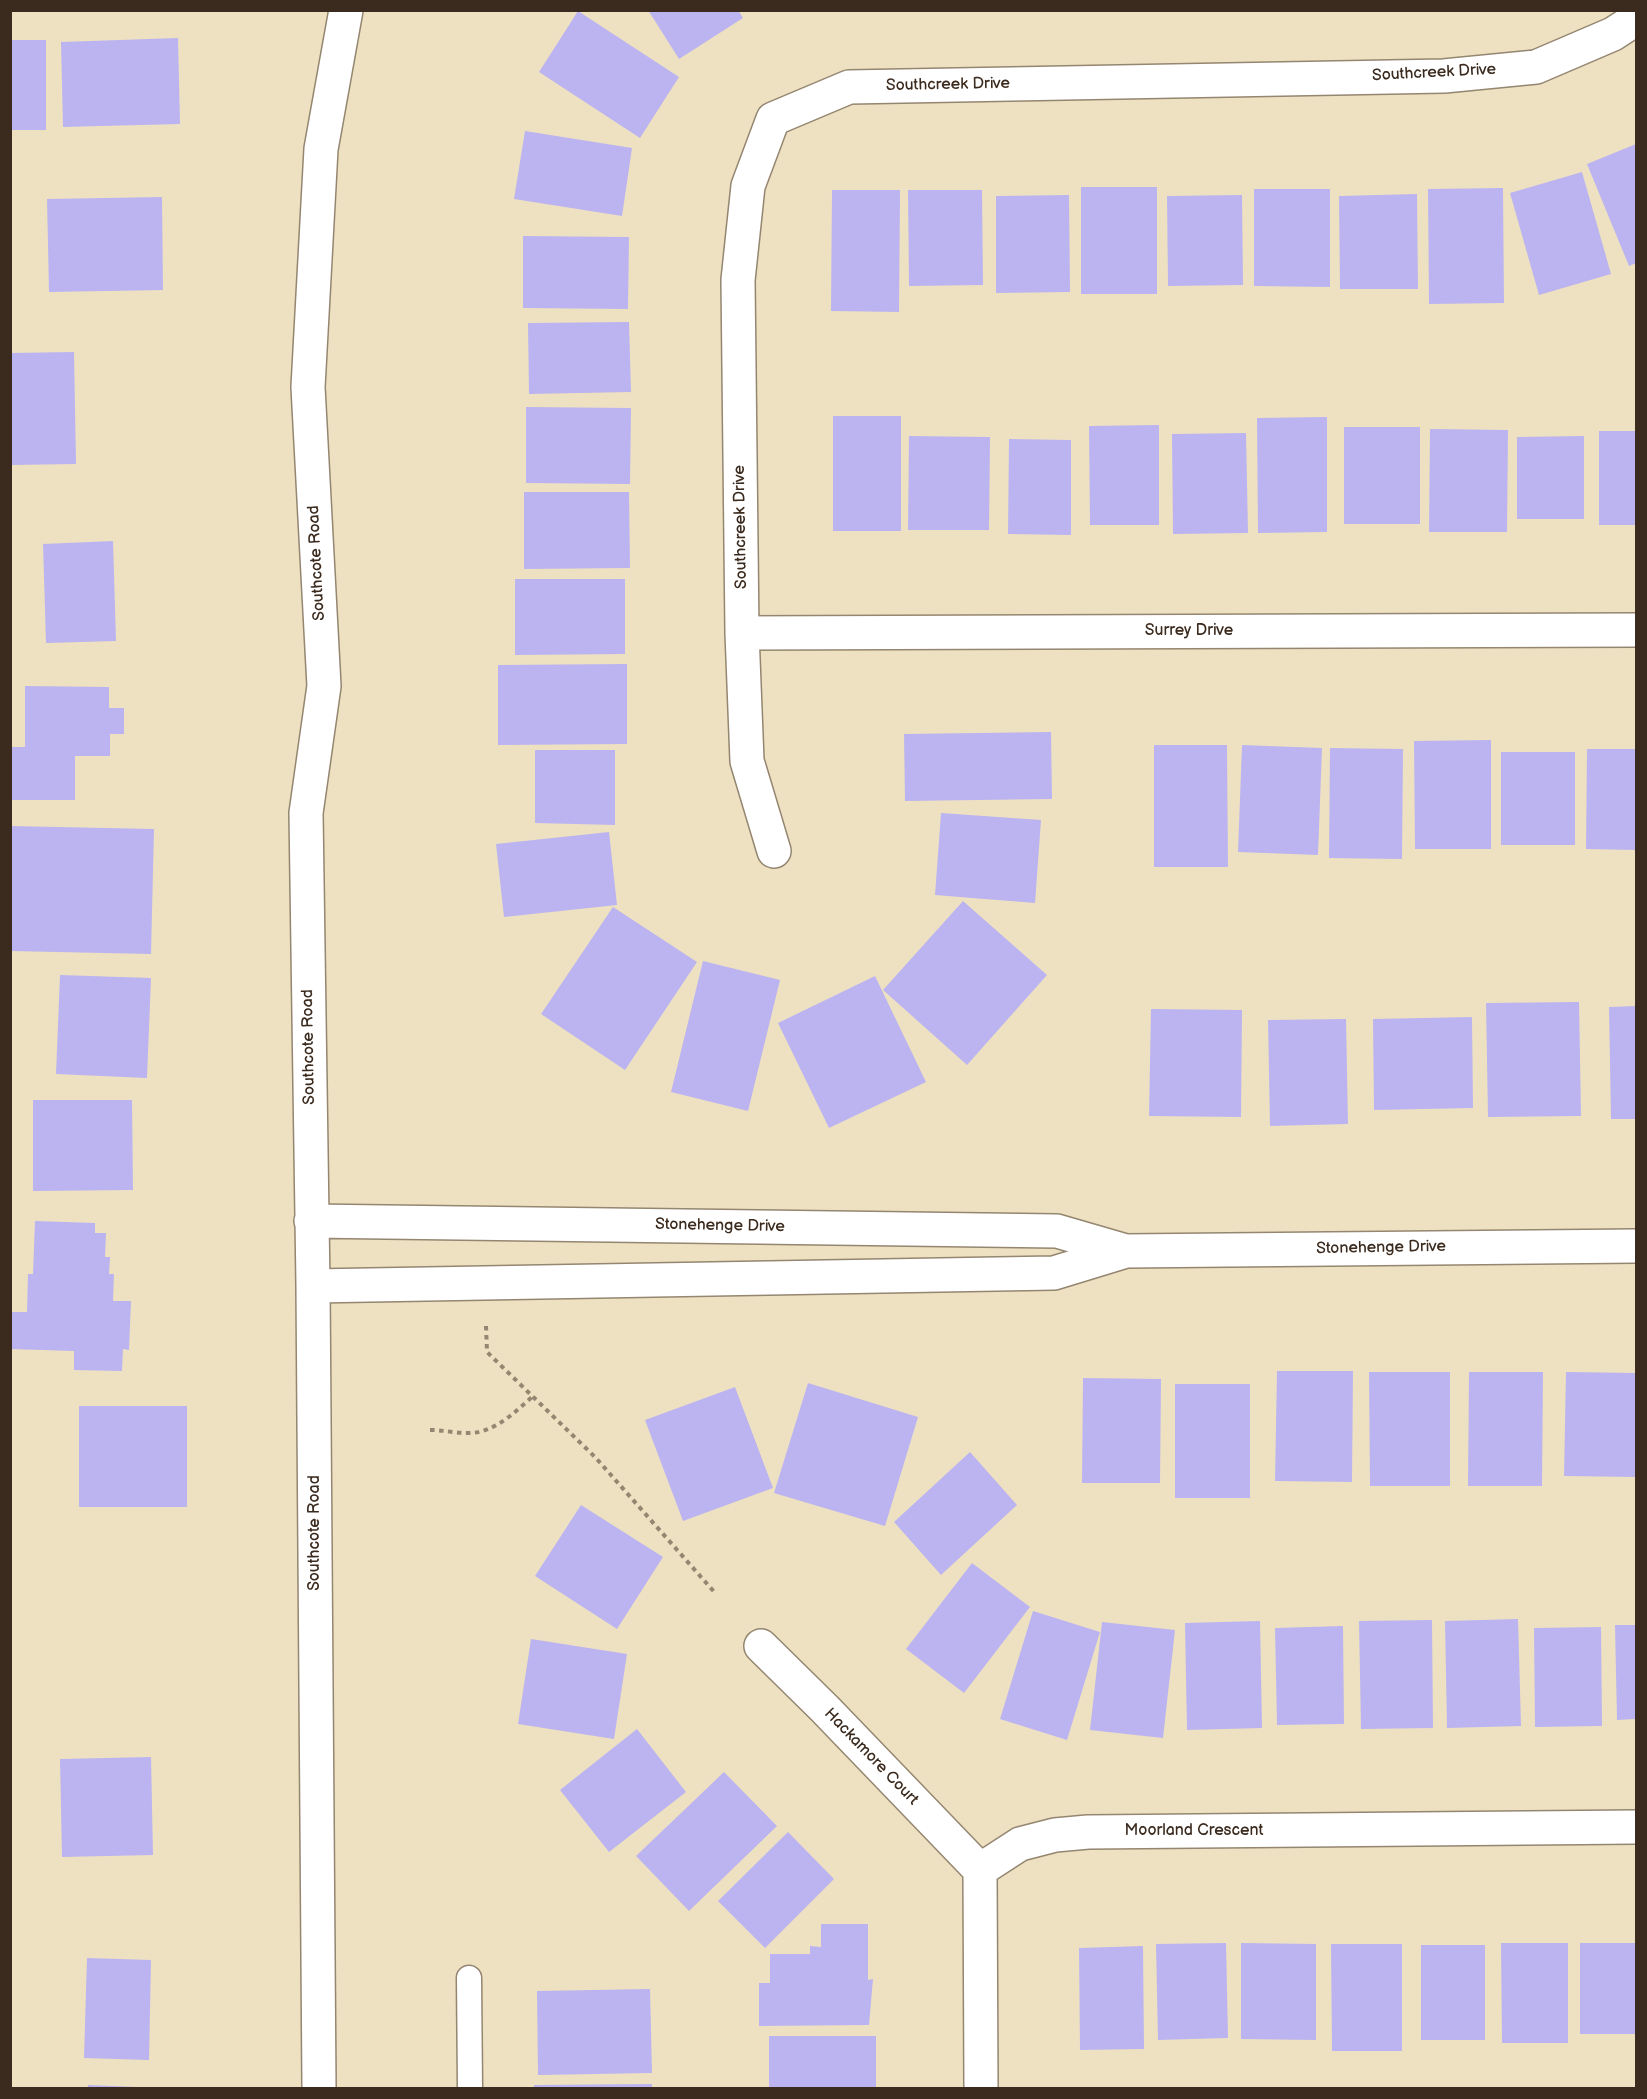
<!DOCTYPE html>
<html>
<head>
<meta charset="utf-8">
<style>
	body { margin:0 }
	#map { position:relative; width:1647px; height:2099px; overflow:hidden; background:#eee1c2; font-family:"Balsamiq Sans",sans-serif }
	canvas { display:block }
	.frame { position:absolute; inset:0; border:12px solid #3b2a1e; pointer-events:none }
</style>
</head>
<body>
<div id="map">
<canvas width="1647" height="2099"></canvas>
<div class="frame"></div>
</div>
<script>
const ctx = document.querySelector('canvas').getContext('2d');
ctx.lineJoin = 'round';
function paint(path, color) {
  ctx.fillStyle = color;
  ctx.fill(path, 'evenodd');
}
function strokePath(path, color, width, dash) {
  ctx.strokeStyle = color;
  ctx.lineWidth = width;
  ctx.lineCap = dash ? 'butt' : 'round';
  ctx.setLineDash(dash || []);
  ctx.stroke(path);
}
function write(font, color, halo, rows, align = 'center') {
  ctx.font = font + ' "Balsamiq Sans",sans-serif';
  ctx.lineWidth = 6;
  ctx.setLineDash([]);
  ctx.textBaseline = 'middle';
  ctx.strokeStyle = halo;
  ctx.fillStyle = color;
  for (const [text, x, y, turn = 0] of rows) {
    ctx.save();
    ctx.translate(x, y);
    ctx.rotate((+turn || 0) * Math.PI / 180);
    ctx.textAlign = isNaN(turn) ? turn : align;
    if (halo) ctx.strokeText(text, 0, 0);
    ctx.fillText(text, 0, 0);
    ctx.restore();
  }
}
const building = new Path2D(`
	M648,10h90l5,8 -64,41z
	M578,11l101,66 -39,61 -101,-66z
	M178,38l2,86 -117,3 -2,-85z
	M10,40h36v90h-36z
	M525,131l107,17 -10,68 -108,-17z
	M1636,144v119l-7,3 -42,-102z
	M1582,172l29,102 -72,21 -29,-102z
	M1081,187h76v107h-76z
	M1503,188l1,115 -75,1 -1,-115z
	M1254,189h76v98l-76,-1z
	M832,190h68l-1,122 -68,-1z
	M908,190h74l1,95 -74,1z
	M1417,194l1,95h-78l-1,-93z
	M1069,195l1,97 -74,1v-97z
	M1242,195l1,90 -75,1 -1,-90z
	M162,197l1,93 -114,2 -2,-93z
	M523,236l106,1 -1,72 -105,-1z
	M629,322l2,70 -102,2 -1,-71z
	M74,352l2,112 -66,1v-112z
	M526,407l105,1 -1,76 -104,-1z
	M833,416h68v115h-68z
	M1327,417v115l-69,1 -1,-115z
	M1159,425v100h-69l-1,-99z
	M1344,427h76v97h-76z
	M1430,429l78,1 -1,102h-78z
	M1599,431h37v94h-37z
	M1246,433l2,100 -75,1 -1,-100z
	M909,436l81,1 -1,93h-81z
	M1584,436v83h-67v-82z
	M1009,439l62,1v95l-63,-1z
	M524,492h105l1,76 -106,1z
	M113,541l3,100 -70,2 -3,-99z
	M515,579h110v75l-110,1z
	M627,664v80l-129,1v-80z
	M25,686l84,1v21h15v26h-14v22h-35v44h-65v-53h15z
	M1051,732l1,67 -147,2 -1,-67z
	M1491,740v109h-76l-1,-108z
	M1154,745h73l1,122h-74z
	M1242,745l80,3 -4,107 -80,-3z
	M1330,748l73,1 -1,110 -73,-1z
	M1587,749h49v101l-50,-1z
	M535,750h80v75l-80,-2z
	M1501,752h74v93h-74z
	M941,813l100,7 -6,83 -100,-8z
	M10,826l144,3 -3,125 -141,-3z
	M609,832l8,73 -113,12 -8,-73z
	M963,901l84,74 -80,90 -84,-75z
	M613,907l84,55 -72,108 -84,-56z
	M703,961l77,19 -32,131 -77,-19z
	M60,975l91,3 -4,100 -91,-4z
	M875,976l51,106 -97,46 -51,-105z
	M1579,1002l2,114 -93,1 -2,-114z
	M1636,1006v113h-25l-2,-112z
	M1151,1009l91,1 -1,107 -92,-1z
	M1472,1017l1,91 -99,2 -1,-91z
	M1346,1019l2,105 -78,2 -2,-106z
	M33,1100h99l1,90 -100,1z
	M35,1221l60,2v10h11l-1,24h5l-1,17h5l-1,27h18l-2,49 -6,-1 -1,22 -48,-1v-19l-64,-2 1,-37h16l1,-38h5z
	M1277,1371h76l-1,111 -77,-1z
	M1369,1372h81v114h-80z
	M1469,1372h74l-1,114h-74z
	M1566,1372l70,1v104l-72,-1z
	M1083,1378l78,1 -1,104h-78z
	M808,1383l110,34 -33,109 -111,-33z
	M1175,1384h75v114h-75z
	M735,1387l38,101 -90,33 -38,-101z
	M79,1406h108v101h-108z
	M970,1452l47,53 -76,70 -47,-53z
	M581,1505l82,52 -46,72 -82,-53z
	M972,1563l58,44 -66,86 -58,-44z
	M1033,1611l67,21 -33,108 -67,-21z
	M1518,1619l3,107 -74,2 -2,-107z
	M1432,1620l1,108 -72,1 -2,-108z
	M1260,1621l2,107 -75,2 -2,-107z
	M1102,1622l73,8 -12,108 -73,-8z
	M1615,1625h21v94l-19,1z
	M1343,1626l1,98 -67,1 -2,-97z
	M1601,1627l1,99 -67,1 -1,-99z
	M531,1639l96,15 -13,85 -96,-15z
	M637,1729l49,63 -77,60 -49,-62z
	M151,1757l2,98 -91,2 -2,-98z
	M724,1772l53,54 -88,85 -53,-55z
	M788,1832l46,47 -69,69 -47,-47z
	M821,1924h47v56l5,-1 -4,46 -110,1v-43h11v-29h40v-8l11,1z
	M1226,1943l2,95 -70,2 -2,-96z
	M1241,1943l75,1v96l-75,-1z
	M1501,1943h67v100h-66z
	M1580,1943h56v91h-56z
	M1331,1944h71v107h-70z
	M1421,1945h64v95h-64z
	M1143,1946l1,103 -64,1 -1,-102z
	M87,1958l64,2 -2,100 -65,-2z
	M650,1989l2,84 -114,2 -1,-84z
	M769,2036h107v52h-107z
	M652,2084v4h-118v-3z
	M88,2085l50,2v1h-50z`);
const path = new Path2D(`
	M486,1326l1,26 109,106 120,136
	M430,1430c13,0 25,3 37,3 26,1 47,-20 65,-36`);
const lane = new Path2D(`
	M469,1978l1,110`);
const street = new Path2D(`
	M742,633l894,-3
	M774,851l-27,-90 -5,-128 -4,-353 10,-94 25,-67 76,-32 595,-11 92,-9 77,-33 23,-15
	M761,1646l64,63 155,161
	M980,1870l40,-26 35,-9 33,-3 548,-5
	M980,1870l1,218`);
const secondary = new Path2D(`
	M311,1221l746,10 69,20 510,-5
	M313,1286l741,-13 72,-22
	M319,2088l-6,-802 -7,-473 18,-127 -16,-299 13,-238 25,-139`);
const streetNames = [
	["Southcreek Drive",1434,73,-3],
	["Southcreek Drive",948,85,-1],
	["Southcreek Drive",741,527,-91],
	["Southcote Road",317,563,-93],
	["Surrey Drive",1189,631],
	["Southcote Road",309,1047,-91],
	["Stonehenge Drive",720,1226,1],
	["Stonehenge Drive",1381,1248,-1],
	["Southcote Road",315,1533,-90],
	["Hackamore Court",871,1757,46],
	["Moorland Crescent",1194,1831]
];
paint(building, '#bbb4f0');
strokePath(lane, '#948670', 27);
strokePath(street, '#948670', 36);
strokePath(secondary, '#948670', 36);
strokePath(path, '#948670', 4, [4.5, 4.5]);
strokePath(lane, '#fff', 24);
strokePath(street, '#fff', 33);
strokePath(secondary, '#fff', 33);
write('16px', '#3b2a1e', '#fff', streetNames);
</script>
</body>
</html>
